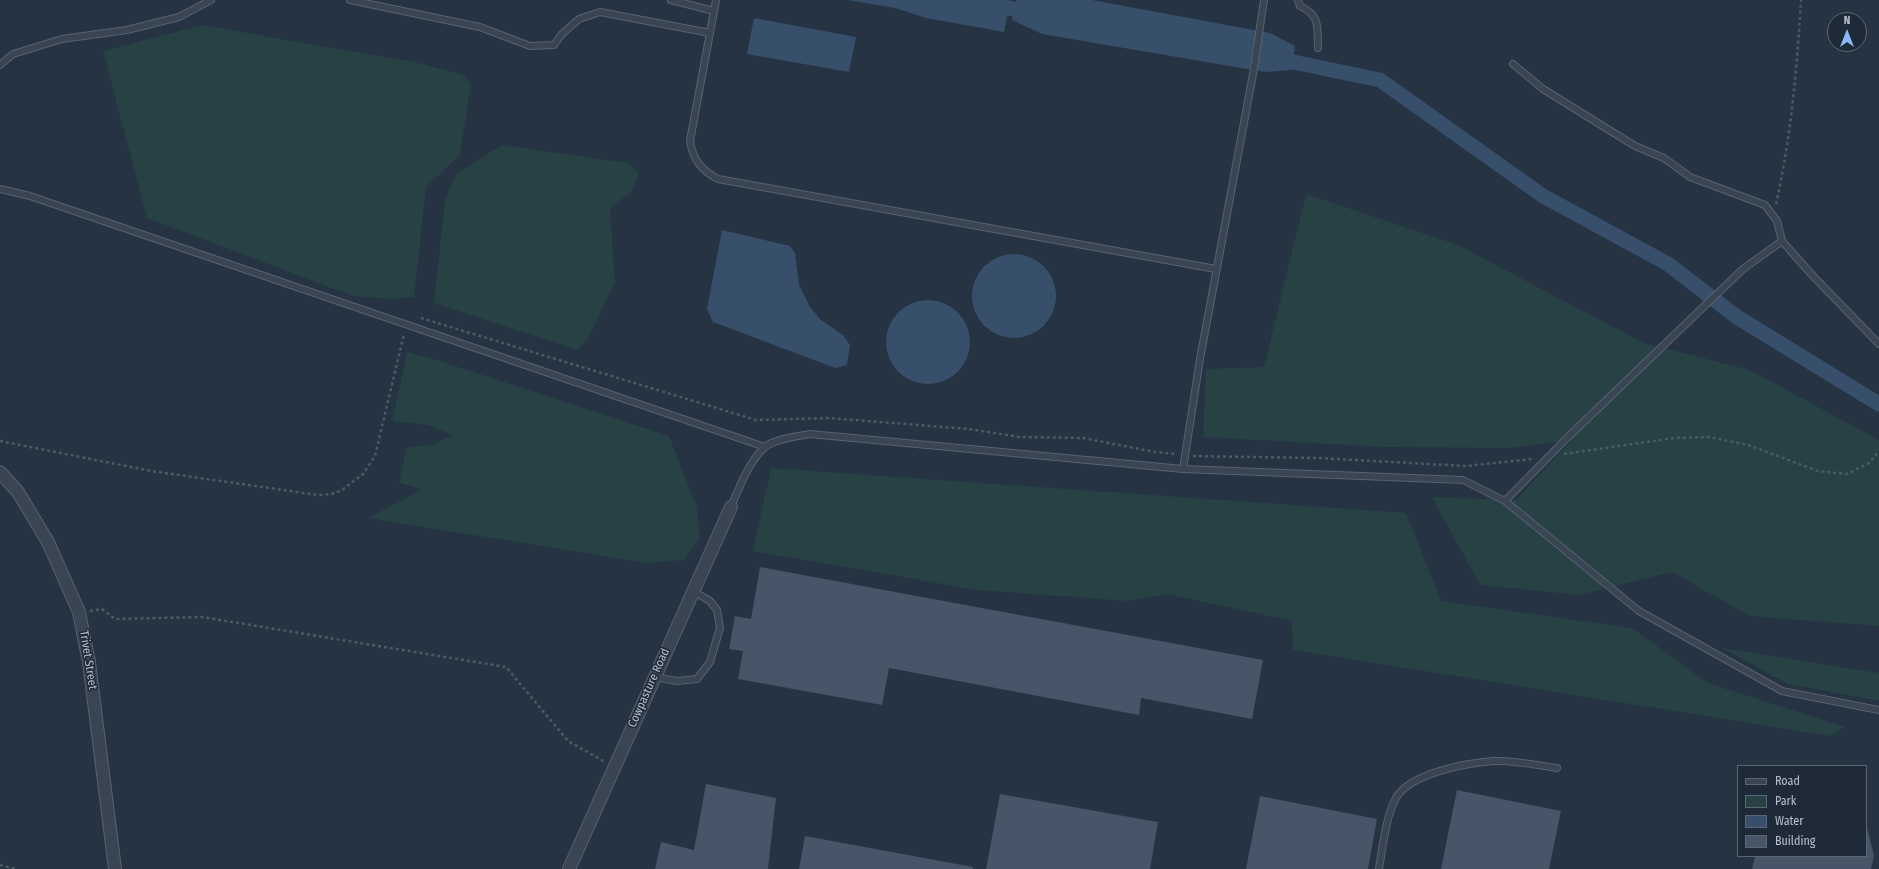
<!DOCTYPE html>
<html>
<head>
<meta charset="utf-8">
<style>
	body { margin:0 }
	#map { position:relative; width:1879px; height:869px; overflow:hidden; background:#253343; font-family:"Fira Sans Condensed",sans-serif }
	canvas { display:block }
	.legend { position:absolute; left:1737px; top:765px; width:130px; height:92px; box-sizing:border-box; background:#1e2a38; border:1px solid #5b6673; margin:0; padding:5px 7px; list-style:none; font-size:12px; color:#b7c0cc }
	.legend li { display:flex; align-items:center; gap:8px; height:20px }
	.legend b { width:20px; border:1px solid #5b6673 }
	.north { position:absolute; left:1827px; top:12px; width:40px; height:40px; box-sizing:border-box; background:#1e2a38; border:1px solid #5b6673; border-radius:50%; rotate:0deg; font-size:11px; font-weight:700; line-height:16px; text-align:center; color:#b7c0cc }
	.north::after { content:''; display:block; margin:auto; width:14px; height:18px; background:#8bbafd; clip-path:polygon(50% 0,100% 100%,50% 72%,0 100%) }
</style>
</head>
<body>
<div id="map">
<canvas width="1879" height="869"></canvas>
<ul class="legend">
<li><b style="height:5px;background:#394553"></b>Road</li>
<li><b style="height:11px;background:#274144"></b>Park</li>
<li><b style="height:11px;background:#384f6b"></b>Water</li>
<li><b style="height:11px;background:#465567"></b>Building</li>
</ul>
<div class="north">N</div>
</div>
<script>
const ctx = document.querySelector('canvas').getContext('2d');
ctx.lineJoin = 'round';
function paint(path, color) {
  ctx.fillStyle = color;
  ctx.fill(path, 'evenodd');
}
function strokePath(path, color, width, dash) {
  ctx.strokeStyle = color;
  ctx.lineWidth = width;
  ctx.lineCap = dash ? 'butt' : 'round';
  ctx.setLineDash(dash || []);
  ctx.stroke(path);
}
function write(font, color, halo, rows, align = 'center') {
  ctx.font = font + ' "Fira Sans Condensed",sans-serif';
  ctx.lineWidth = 3;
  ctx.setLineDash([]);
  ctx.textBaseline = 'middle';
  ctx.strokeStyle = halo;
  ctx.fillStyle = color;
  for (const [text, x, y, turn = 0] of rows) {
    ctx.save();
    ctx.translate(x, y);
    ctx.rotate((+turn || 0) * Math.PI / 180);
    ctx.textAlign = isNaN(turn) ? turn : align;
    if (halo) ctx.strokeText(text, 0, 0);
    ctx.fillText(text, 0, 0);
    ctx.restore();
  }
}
const green = new Path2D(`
	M202,25l217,38 44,12 8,9 -11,71 -34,32 -12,110 -24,2 -37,-3 -206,-78 -44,-167z
	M502,145l127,18 10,10 -7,18 -22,18 5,73 -27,57 -11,11 -143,-47 11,-103 11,-26z
	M1306,194l152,51 186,98 106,27 129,70v186l-130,-10 -77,-44 -93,23 -99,-10 -48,-88 84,3 56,-60 -61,8 -126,-1 -182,-10 3,-68 58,-2z
	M407,352l30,8 232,76 28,72 3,29 -16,23 -38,3 -278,-45 44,-23 9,-6 -22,-6 7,-35 29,-4 17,-9 -24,-10 -36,-4z
	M771,468l635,45 35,88 191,27 76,55 137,44 -15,9 -537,-86 -1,-29 -125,-27 -40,7 -150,-11 -224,-39z
	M1722,648l157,25v28l-91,-17z`);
const water = new Path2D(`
	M848,0h162l-6,32 -78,-14 -31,-10z
	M1016,0h76l178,33 25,13 -3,24 -27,2 -223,-38 -30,-14z
	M754,18l102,19 -7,35 -102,-18z
	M722,230l68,16 5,7 4,32 11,22 11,13 22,15 7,10 -3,20 -12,3 -122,-46 -6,-13z
	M972 296a42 42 0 1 1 84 0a42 42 0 1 1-84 0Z
	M886 342a42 42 0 1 1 84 0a42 42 0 1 1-84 0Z`);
const canal = new Path2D(`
	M1008,8l27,5
	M1274,58l106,22 163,116 125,68 69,53 142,87`);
const building = new Path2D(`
	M760,567l503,93 -11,59 -111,-21 -2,17 -250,-47 -7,37 -144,-26 5,-28 -14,-2 6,-33 16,3z
	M706,784l70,14 -8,71h-113l6,-27 33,8z
	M1457,790l104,21 -12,58h-108z
	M1000,794l158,28 -8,47h-164z
	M1260,796l117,23 -9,50h-122z
	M1866,823l8,33 -3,13h-119l3,-13h111z
	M805,836l168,31v2h-174z`);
const path = new Path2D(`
	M1776,204c15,-67 21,-135 25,-204
	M421,318l335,102 73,-2 140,11 51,8 63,1 72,14 21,2
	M0,441l151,30 167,24 14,-1 10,-4 21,-16 12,-18 29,-122
	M1564,454l110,-16 35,-1 39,8 70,26 29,3 22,-11 10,-12
	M1193,456l124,2 149,8 66,-7
	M90,611l12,-2 13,10 87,-2 304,50 62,74 37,21
	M0,865l16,4`);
const service = new Path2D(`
	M350,0l130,27 50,19 24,-1 8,-11 17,-15 21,-7 110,21
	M671,0l43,11
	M716,0l-26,141c3,19 11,29 28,38l498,90
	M1298,0l2,6c21,10 17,21 18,42
	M1513,64l30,25 92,57 29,12 26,19 75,28 12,16 5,20 31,35 66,68
	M0,65l13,-11 49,-15 65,-9 52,-13 32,-17
	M0,189l30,7 735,251
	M1183,469l17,-110 53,-285 11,-74
	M1505,501l62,-63 176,-169 39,-28
	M731,507c8,-19 18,-46 34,-60 9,-8 33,-11 45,-13l373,35 280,11 42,21 134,110 143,80 97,19
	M654,677l23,4 20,-2 13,-17 10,-34 -3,-18 -7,-9 -17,-10
	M1379,869c4,-23 6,-50 17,-71 14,-25 71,-35 97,-37 21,-1 43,4 64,7`);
const minor = new Path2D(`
	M0,472l18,20 30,50 31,70 10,50 26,207
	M569,869l162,-362`);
const streetNames = [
	["Trivet Street",88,660,81],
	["Cowpasture Road",649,688,-66]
];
paint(green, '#274144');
paint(water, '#384f6b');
strokePath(canal, '#384f6b', 15);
paint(building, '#465567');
strokePath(service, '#586370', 8);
strokePath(minor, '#586370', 14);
strokePath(path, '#455e60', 2.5, [3, 3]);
strokePath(service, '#394553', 6);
strokePath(minor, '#394553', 12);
write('12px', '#b7c0cc', '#1e2a38', streetNames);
</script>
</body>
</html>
